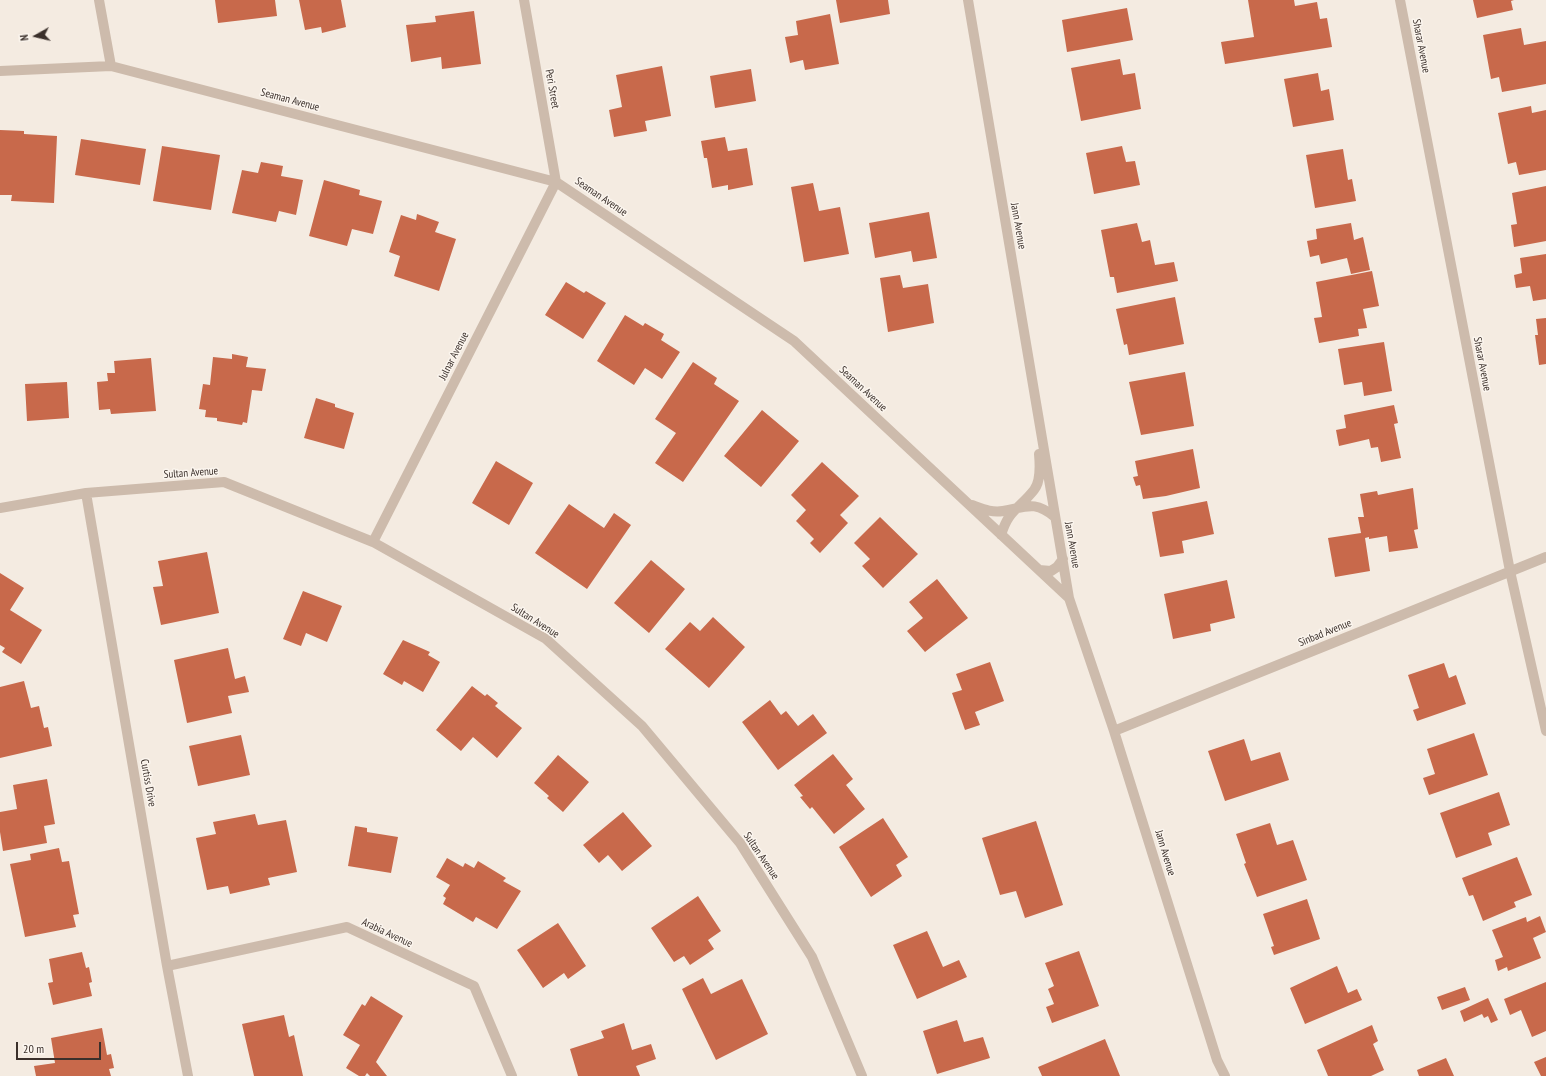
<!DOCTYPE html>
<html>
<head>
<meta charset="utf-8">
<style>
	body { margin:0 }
	#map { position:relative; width:1546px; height:1076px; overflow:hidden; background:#f4ebe1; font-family:"PT Sans Narrow",sans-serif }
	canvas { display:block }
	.north { position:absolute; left:16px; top:16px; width:40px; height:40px; -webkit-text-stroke:3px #fbf5ee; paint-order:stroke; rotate:262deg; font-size:11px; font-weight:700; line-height:16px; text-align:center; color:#3b302b }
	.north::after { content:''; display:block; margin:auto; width:14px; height:18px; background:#3b302b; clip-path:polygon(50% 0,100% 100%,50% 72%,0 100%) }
	.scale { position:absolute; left:16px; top:1042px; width:85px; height:18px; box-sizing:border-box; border:2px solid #3b302b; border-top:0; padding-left:5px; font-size:12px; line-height:14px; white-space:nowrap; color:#3b302b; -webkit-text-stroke:3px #fbf5ee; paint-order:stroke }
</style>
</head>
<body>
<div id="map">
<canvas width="1546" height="1076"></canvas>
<div class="north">N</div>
<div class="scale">20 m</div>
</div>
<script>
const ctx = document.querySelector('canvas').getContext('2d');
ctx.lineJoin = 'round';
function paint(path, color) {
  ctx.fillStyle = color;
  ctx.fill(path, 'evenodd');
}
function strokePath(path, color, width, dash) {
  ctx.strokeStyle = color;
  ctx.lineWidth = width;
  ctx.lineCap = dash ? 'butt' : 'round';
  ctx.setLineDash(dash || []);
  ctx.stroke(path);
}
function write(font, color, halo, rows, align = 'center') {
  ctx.font = font + ' "PT Sans Narrow",sans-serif';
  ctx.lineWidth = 3;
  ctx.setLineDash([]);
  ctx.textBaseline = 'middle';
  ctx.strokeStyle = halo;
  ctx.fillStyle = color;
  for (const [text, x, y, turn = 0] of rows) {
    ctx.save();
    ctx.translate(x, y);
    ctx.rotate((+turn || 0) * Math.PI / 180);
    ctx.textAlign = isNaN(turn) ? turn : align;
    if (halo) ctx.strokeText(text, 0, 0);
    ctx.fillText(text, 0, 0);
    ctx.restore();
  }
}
const building = new Path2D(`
	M215,0h60l2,16 -59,7z
	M299,0h42l5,27 -24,6 -1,-6 -16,3z
	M836,0h52l2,14 -50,9z
	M1248,0h46l1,6 22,-4 3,17 7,-1 5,29 -107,17 -4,-22 33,-5z
	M1473,0h41l-3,1 2,9 -36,8z
	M1127,8l6,32 -66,12 -5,-32z
	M474,11l7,53 -39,5 -1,-12 -30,5 -5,-37 30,-3 -1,-6z
	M830,14l9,50 -34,6 -2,-10 -13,3 -5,-26 13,-2 -2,-14z
	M1521,28l3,17 22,-4v43l-44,8 -3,-15 -8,2 -8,-44z
	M1120,59l3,16 12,-2 6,36 -60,12 -10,-53z
	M662,66l9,50 -26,5 2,10 -33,6 -5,-27 13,-3 -6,-32z
	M751,69l5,32 -41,7 -5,-32z
	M1318,73l3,18 8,-2 5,31 -41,7 -9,-48z
	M1531,106l1,7 14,-3v60l-27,5 -3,-13 -8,2 -10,-51z
	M0,130l24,1v3l33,2 -3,67 -43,-2 1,-6h-12z
	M725,137l3,14 19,-3 6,37 -25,5v-5l-16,3 -5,-30h-3l-3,-17z
	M81,139l65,10 -6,36 -65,-10z
	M162,146l58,9 -9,55 -58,-9z
	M1122,146l4,16 9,-1 5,24 -46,9 -8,-41z
	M1343,149l5,31 4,-1 4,22 -41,7 -9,-53z
	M261,162l22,4 -2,10 22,4 -7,35 -17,-4 -3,11 -44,-9 10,-43 16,3z
	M324,180l36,10 -1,5 23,6 -9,33 -21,-5 -5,17 -38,-10z
	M813,183l6,28 21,-4 9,47 -45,8 -13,-75z
	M1546,186v55l-32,6 -3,-22 6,-1 -5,-31z
	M929,212l8,46 -24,4 -2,-11 -36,7 -6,-35z
	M417,214l22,8 -4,10 21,7 -17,52 -45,-15 6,-20 -11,-4 12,-37 15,5z
	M1137,223l5,19 8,-2 5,25 19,-3 4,19 -61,12 -3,-16h-4l-9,-47z
	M1351,223l3,17 9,-3 7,33 -19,4 -4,-16 -26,6 -2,-9 -9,2 -3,-16 10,-2 -1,-10z
	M1546,254v45l-13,2 -3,-15 -14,2 -2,-13 8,-2 -2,-15z
	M1372,271l7,35 -16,3 4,19 -9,1 1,7 -40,7 -5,-25 8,-1 -6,-35z
	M900,275l3,13 25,-4 6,39 -46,9 -8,-54z
	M566,282l18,11 2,-2 20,12 -23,36 -38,-24z
	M1175,297l9,47 -55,11 -2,-11 -3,1 -8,-36z
	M625,315l18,11 2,-3 19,11 -3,6 19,12 -18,27 -17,-11 -11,17 -37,-24z
	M1546,318v46l-7,1 -4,-30h3l-2,-16z
	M1384,342l8,49 -28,5 -2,-14 -18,3 -6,-36z
	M232,354l16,3 -2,10 20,2 -4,22 -10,-1 -5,33 -4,-1 -1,3 -25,-4v-3l-12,-1 1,-7 -7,-1 4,-25 7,1 3,-28 19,2z
	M151,358l5,53 -45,3 -1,-5 -11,1 -2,-28 11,-1 -1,-8h8l-1,-12z
	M693,362l24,16 -3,6 25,17 -56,81 -28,-19 21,-30 -21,-14z
	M1185,372l9,54 -53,9 -12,-53z
	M67,382l2,36 -42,3 -2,-37z
	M316,398l19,6v3l19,6 -10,36 -40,-11z
	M1394,405l4,18 -4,1 7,34 -20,4 -3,-15 -7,1 -2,-9 -30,7 -3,-16 10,-2 -2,-13z
	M762,410l37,31 -38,46 -37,-31z
	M1193,449l7,39 -34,8 -23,3 -3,-14 -4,1 -3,-9 5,-1 -3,-15z
	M496,461l37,22 -24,42 -37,-22z
	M822,462l37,34 -19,19 8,8 -28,30 -10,-10 4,-4 -18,-18 10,-11 -15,-15z
	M1413,488l5,41 -4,1 4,18 -29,4 -2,-16 -18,3v-2l-4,1 5,33 -35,6 -7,-39 33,-5 -3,-16h6l-4,-23 17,-3 1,4z
	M1207,501l7,33 -32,7 2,12 -24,4 -8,-45z
	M569,504l35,24 10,-15 17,12 -44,64 -52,-36z
	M880,517l38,37 -35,34 -21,-22 8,-7 -16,-16z
	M207,552l12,61 -58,12 -8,-38 10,-1 -5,-25z
	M651,560l34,29 -36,44 -35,-30z
	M0,573l24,15 -14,22 32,20 -21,34 -19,-12 3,-4 -5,-3z
	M937,579l31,39 -43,34 -18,-21 16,-13 -14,-16z
	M1227,580l8,38 -25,6 1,7 -38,8 -9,-45z
	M303,591l39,15 -15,36 -21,-9 -5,13 -18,-7z
	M713,617l32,30 -36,41 -44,-39 25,-27 10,9z
	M403,640l27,12 -2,3 12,7 -17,30 -19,-11 -2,4 -19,-11z
	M228,648l7,31 10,-3 4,16 -21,4 4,17 -45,10 -13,-63z
	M990,662l14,39 -29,11 5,13 -15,5 -13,-37 10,-3 -6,-16z
	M1444,663l5,15 7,-3 10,29 -49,17 -4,-11 6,-2 -11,-33z
	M24,681l7,27 8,-2 5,22 4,-1 4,19 -52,12v-71z
	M472,686l13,10 2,-2 11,9 -3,3 27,22 -25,30 -24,-21 -12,14 -25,-21z
	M770,700l11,15 5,-4 12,15 15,-12 14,19 -49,37 -36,-48z
	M1474,733l14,42 -59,20 -6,-17 12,-4 -8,-25z
	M241,735l9,40 -52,11 -9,-40z
	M1244,739l7,22 29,-9 9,28 -64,21 -17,-50z
	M833,754l20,25 -7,6 19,24 -31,25 -22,-27 -2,2 -10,-12 3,-1 -9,-11z
	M558,755l31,27 -26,30 -16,-14 2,-2 -15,-13z
	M47,779l8,45 -11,2 3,17 -44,8 -3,-19v-20l17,-3 -4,-24z
	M1499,792l11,33 -22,8 4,12 -36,13 -16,-45z
	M623,812l29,34 -30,25 -14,-16 -9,8 -16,-18z
	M255,814l3,11 28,-5 11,52 -29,6 2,7 -40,9 -2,-8 -21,4 -11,-52 20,-4 -3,-12z
	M883,818l25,39 -12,8 6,11 -31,21 -32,-50z
	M1036,821l27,84 -38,13 -9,-27 -16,4 -18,-57z
	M1270,823l7,22 16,-5 14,40 -50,17 -13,-33 2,-1 -10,-29z
	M355,826l12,2v4l31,5 -7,36 -43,-7z
	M59,848l3,14 7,-1 5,27 5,26 -6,1 3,12 -51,10 -15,-73 21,-4 -1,-6z
	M1517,857l15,38 -18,7 2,5 -33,14 -10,-26 -4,1 -7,-18z
	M447,858l16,9 2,-4 9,5 4,-7 28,17 -3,3 18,10 -24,38 -21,-12 -3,5 -30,-18 3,-6 -3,-2 7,-11 -14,-8z
	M698,896l23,35 -13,9 6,9 -24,16 -6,-9 -10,6 -23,-34z
	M1307,899l13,40 -46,16 -3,-8 3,-1 -11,-32z
	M1540,916l6,16 -13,6 8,20 -33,13 -1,-4 -9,4 -3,-11 8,-3 -11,-27 34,-13 1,5z
	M558,923l28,43 -18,13 -4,-6 -21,15 -26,-38z
	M927,931l16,36 16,-7 8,17 -50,22 -24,-54z
	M1079,951l20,55 -47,17 -6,-16 8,-3 -6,-15 6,-3 -9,-23z
	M82,952l4,16 3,-1 3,15 -3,1 3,13 -39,9 -5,-22 5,-1 -4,-23z
	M1337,966l11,27 9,-4 5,11 -57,24 -15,-36z
	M703,978l8,16 31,-15 26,55 -52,26 -34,-71z
	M1546,982v49l-14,6 -11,-27 -11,5 -6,-16z
	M1465,987l5,13 -28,10 -5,-13z
	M371,996l32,20 -27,46 11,14h-17l-3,-3 -2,3h-6l-13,-8 14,-23 -17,-10 19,-31 3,2z
	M1488,998l10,22 -7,3 -3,-7 -4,2 -2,-4 -18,8 -4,-11z
	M284,1015l5,22 5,-2 9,41h-49l-12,-52z
	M957,1020l7,22 19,-5 7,21 -53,16 -14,-43z
	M624,1023l8,27 19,-6 5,15 -20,7 4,10h-62l-8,-27 34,-11 -3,-7z
	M1372,1025l6,16 -5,3 11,26 -13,6h-43l-11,-26z
	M102,1028l5,27 4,-1 3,14 -5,1 2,7h-75l-2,-10 21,-3 -4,-25z
	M1105,1039l15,37h-78l-4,-9z
	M1546,1057v19h-5l-7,-14z
	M1446,1058l8,18h-35l-2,-6z`);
const minor = new Path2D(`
	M99,0l12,66
	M968,0l101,598 45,133 103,329 8,16
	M1400,0l110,571 36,160
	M0,71l111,-5 445,116 238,159 275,257
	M86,493l81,473 21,110
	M972,505c11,4 20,8 31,6 24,-4 31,-11 52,6
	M0,508l86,-15 138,-11 149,60 173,97 96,87 98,117 72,114 50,119
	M1001,535c8,-26 18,-26 33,-45 7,-9 6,-25 5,-36
	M373,542l183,-360 -32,-182
	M1039,570l12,1 6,-4 6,-8
	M1114,731l432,-174
	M167,966l180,-39 127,59 38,90`);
const streetNames = [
	["Sharar Avenue",1421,46,79],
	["Peri Street",552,89,80],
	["Seaman Avenue",290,100,15],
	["Seaman Avenue",601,197,34],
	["Jann Avenue",1018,226,80],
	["Julnar Avenue",454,356,-63],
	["Sharar Avenue",1482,364,79],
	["Seaman Avenue",863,389,43],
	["Sultan Avenue",191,473,-4],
	["Jann Avenue",1072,545,80],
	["Sultan Avenue",535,621,32],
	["Sinbad Avenue",1325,633,-22],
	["Curtiss Drive",148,783,80],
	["Jann Avenue",1165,853,73],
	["Sultan Avenue",761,856,56],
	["Arabia Avenue",387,933,25]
];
paint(building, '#c8694b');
strokePath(minor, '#cdbbac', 10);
write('11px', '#3b302b', '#fbf5ee', streetNames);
</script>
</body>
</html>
